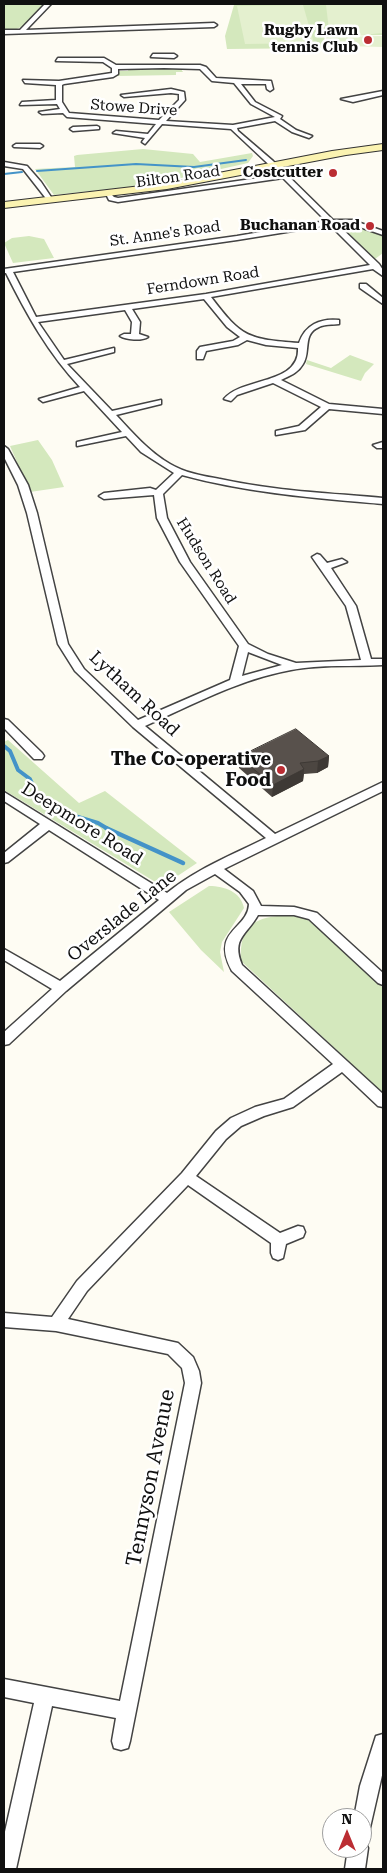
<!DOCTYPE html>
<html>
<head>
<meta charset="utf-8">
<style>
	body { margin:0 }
	#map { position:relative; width:387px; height:1873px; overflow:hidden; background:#fefcf3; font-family:"Roboto Serif",serif }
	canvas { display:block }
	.frame { position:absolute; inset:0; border:5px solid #101010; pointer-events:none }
	.north { position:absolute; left:322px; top:1808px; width:50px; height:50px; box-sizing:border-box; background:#fff; border:1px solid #9f9f9f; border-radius:50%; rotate:0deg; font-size:14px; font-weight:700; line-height:20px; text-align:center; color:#101010 }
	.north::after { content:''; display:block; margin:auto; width:18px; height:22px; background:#bb2d33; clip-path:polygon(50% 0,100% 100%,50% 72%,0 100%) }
</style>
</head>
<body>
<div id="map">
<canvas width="387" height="1873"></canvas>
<div class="frame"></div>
<div class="north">N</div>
</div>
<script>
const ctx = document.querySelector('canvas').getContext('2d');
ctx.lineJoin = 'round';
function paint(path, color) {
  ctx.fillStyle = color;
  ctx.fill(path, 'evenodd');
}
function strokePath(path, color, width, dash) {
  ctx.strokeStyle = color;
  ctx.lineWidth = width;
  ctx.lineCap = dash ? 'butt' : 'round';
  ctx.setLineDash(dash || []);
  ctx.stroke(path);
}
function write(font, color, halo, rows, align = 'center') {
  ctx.font = font + ' "Roboto Serif",serif';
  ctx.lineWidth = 5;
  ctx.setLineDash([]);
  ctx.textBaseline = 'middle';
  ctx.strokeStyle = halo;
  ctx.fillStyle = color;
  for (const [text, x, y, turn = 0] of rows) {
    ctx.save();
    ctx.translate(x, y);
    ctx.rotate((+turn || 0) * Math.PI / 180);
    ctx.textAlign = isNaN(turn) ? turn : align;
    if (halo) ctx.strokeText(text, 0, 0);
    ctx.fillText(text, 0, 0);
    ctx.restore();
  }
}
const green = new Path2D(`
	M4,4h40c-13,15 -18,26 -40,27z
	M383,4v31l-59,1 2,12 -99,1 -2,-13 9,-31z
	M129,68l52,1 2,3h-7v3l-59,1 3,-5h8z
	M143,149l50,5 7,8 52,-9 1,3 -5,7 -67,15 -52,9 -75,8 -19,-26 40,-2 -1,-11 3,-1z
	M354,229h9l20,6v18l-8,6 -29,-28z
	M29,236l15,3 10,19 -41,5 -9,-20 8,-5z
	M350,355l24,9 -9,9 -4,8 -55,-17 1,-4 24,8z
	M38,440l14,20 12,27 -34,5 -20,-46z
	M8,740l71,63 26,-12 92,72 -30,20h-10l-153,-93v-48z
	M209,886c16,0 32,6 35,22l-22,34 -2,10 4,20 -23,-22 -32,-38z
	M289,915l15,3 14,8 65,62v105l-142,-132c-2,-37 14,-44 48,-46z`);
const pitch = new Path2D(`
	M332,4h51v29c-15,1 -42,6 -54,-3l-3,-25z
	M303,5l11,38 -69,1 -8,-38z
	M382,36l1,11 -38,-1 -17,1 -2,-10z`);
const streamFar2 = new Path2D(`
	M37,171l99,-7 58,3 52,-7
	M4,174l18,-2`);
const streamFar1 = new Path2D(`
	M4,746l6,5 8,19 12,9 6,13 29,21 33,10 10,6`);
const stream = new Path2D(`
	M106,828l77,35`);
const minor = new Path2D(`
	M45,4h6l-25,26 188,-7 3,2 -3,2 -210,7v-4h16z
	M153,54h21l3,2 -3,2 -23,-1z
	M58,58h46l12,7h84l6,2 10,11 55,3 2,8 -3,2 -3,-2 -1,-5h-25l14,18 27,14 -2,3 16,11 16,6 -3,2 -17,-6 -17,-11 -38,7 1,3 35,30 60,59h19l31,11v4l-32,-11 -15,-1 43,41 4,6v6l-10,-7 -162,28c31,41 37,42 88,46 6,-18 21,-25 40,-23v4c-7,1 -14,0 -20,3 -17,7 -8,25 -16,37 -5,9 -14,12 -22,16l48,24 54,5v5l-54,-5 -24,21 -29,5v-4l23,-5 22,-19 -48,-24 -36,12 -6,6 -7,-2c18,-22 76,-14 74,-51l-32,-3 -19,-5 -9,5 -32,6 -3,8h-6v-8l3,-4 33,-6 7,-4 -13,-10 -23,-28 -72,10 8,13 -1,12 9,3c-6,4 -22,3 -28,-1l4,-2h7l1,-12 -7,-12 -87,12 26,38 50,-12v4l-47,12 45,47 49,-11v4l-45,11c17,18 32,36 54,49 15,9 33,12 50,15 54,12 109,14 163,19v6c-68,-6 -135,-11 -201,-29l-19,19 4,24 23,44 58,82 20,10 28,9 65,-3 -15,-54 -34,-49 5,-3 3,1 7,8 15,-4 5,3 -16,6 25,38 15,53h12v6c-30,2 -62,-1 -92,5 -51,9 -99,35 -146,56l130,108 108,-52v9l-159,78 29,22 8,15 33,1 23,6 66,60v12l-5,-2 -69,-64 -15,-4h-36c-11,20 -27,23 -16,50l141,129v13l-5,-1 -36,-34 -49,35 -29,9 -23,10 -15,13 -30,37 84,57 18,-7 5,1 2,5 -2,5 -17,7 -3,14 -5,2 -5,-2 -2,-5v-10l-83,-58 -101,106 -19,28 110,24 15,14 6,14 2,12 -71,358 -2,7 -7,2 -7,-2 -2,-7 4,-23 -64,-12 -36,163h-12v-33l30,-133 -30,-6v-18l116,22 65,-318 -3,-15 -14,-14 -112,-23 -52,-4v-14l48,4 25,-36 105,-108 34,-42 15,-13 24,-11 29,-8 49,-35 -101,-93c-22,-41 16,-41 17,-67l-9,-12 -25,-18 -29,16 -120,101 -57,53 -5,1v-13l48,-43 -48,-29v-11l56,32 99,-81 -110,-70 -41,32 -4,1v-10l36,-29 -36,-23v-9l163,101c29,-24 65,-38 99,-55l-133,-111 -58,-56 -17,-27 -31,-131 -9,-28 -14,-28v-11l4,3 20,36 9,28 31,131 16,25 54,51 92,-40 9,-34 -59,-84 -23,-44 -3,-23 -50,4 -5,-3 5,-3 46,-5 6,2 18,-17 -33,-21 -15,-16 -49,10v-4l45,-10 -38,-41 -41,11 -4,-3 41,-12c-32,-34 -53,-72 -74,-114h-2v-4l233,-33 89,-15 -43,-43 -165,24 -9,-2 -3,-6 3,-2 5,5 4,1 162,-23 -49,-46 -69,-5 -17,20 -3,-2 3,-4 -32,-5 3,-2 32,3 8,-10 -89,-7 -4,-4 -21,1 -3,-2 21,-3 -3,-5 -37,1 2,-3 34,-2v-15l-31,-2 -2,-3 36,1 53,-8v-5l-9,-6 -47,-1zM164,68l36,1 12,12 22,2 17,21 24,13 -42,8 -67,-4 19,-21 -1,-8 -13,-3 -50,6 3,2 47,-4 8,1v6l-20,20 -90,-7 -7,-11v-17l2,-1 49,-7 5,-3v-5zM330,225l40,40 -164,29 -170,23 -23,-45 224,-32zM248,652l34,13 -40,11z
	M383,91v4l-30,7 -12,-3z
	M97,126l2,1v2l-26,2 -3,-2 3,-2z
	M16,144h24l3,2 -3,2 -26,-1 -1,-1z
	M4,162l23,4 14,16 12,18 -1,1h-4l-25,-32 -19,-3z
	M360,284h6l17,14v6l-23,-16z
	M383,442v6h-6l-4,-3z
	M4,719l4,1 34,33 2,3 -2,3h-8l-30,-31z
	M383,1734v37l-14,61 -7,3v-17h-8l6,-32 16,-50z
	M362,1840l3,1 3,7 -3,21h-20l3,-21h14z`);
const secondary = new Path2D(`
	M383,144v6l-37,5 -179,34 -163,19v-6l163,-19 165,-32z`);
const wall = new Path2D(`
	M329,756l-1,11 -11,6 -13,1 -1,7 -31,16 -33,-29v-11z`);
const shadedWall = new Path2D(`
	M329,756l-1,11 -11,6 1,-12z
	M304,769l-1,12 -31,16 1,-12z`);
const building = new Path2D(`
	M296,729l33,27 -11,5 -18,2 4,6 -31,16 -34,-28z`);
const markers = [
	[368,40,5,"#bb2d33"],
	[333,173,5,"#bb2d33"],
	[370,226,5,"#bb2d33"],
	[281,770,5,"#bb2d33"]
];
const farPoinames = [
	["Rugby Lawn",358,31],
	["tennis Club",358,48],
	["Costcutter",323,173],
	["Buchanan Road",360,226]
];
const farStreetnames = [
	["Stowe Drive",134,108,4],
	["Bilton Road",178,177,-8],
	["St. Anne's Road",165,234,-8],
	["Ferndown Road",203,281,-9],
	["Hudson Road",206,561,58]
];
const streetNames = [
	["Lytham Road",134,694,43],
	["Deepmore Road",82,824,32],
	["Overslade Lane",122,916,-39]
];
const poiNames = [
	["The Co-operative",271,760],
	["Food",271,781]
];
const nearStreetnames = [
	["Tennyson Avenue",151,1478,-79]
];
paint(green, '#d4e8bd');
paint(pitch, '#e4f0cf');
strokePath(streamFar2, '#4493c8', 2);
strokePath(streamFar1, '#4493c8', 4);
strokePath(stream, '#4493c8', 4.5);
strokePath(minor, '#434343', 3);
strokePath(secondary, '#323232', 2);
paint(minor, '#fff');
paint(secondary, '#fbf3b1');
paint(wall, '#4c4641');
paint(shadedWall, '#3e3935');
paint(building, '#58514c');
strokePath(building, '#3e3935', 1);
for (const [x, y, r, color] of markers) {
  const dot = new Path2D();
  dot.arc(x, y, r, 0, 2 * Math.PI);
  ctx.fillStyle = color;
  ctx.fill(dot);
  strokePath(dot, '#fff', 2);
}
write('bold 15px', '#101010', '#fff', farPoinames, 'right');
write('15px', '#101010', '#fff', farStreetnames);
write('18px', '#101010', '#fff', streetNames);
write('bold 18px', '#101010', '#fff', poiNames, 'right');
write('21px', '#101010', '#fff', nearStreetnames);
</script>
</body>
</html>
